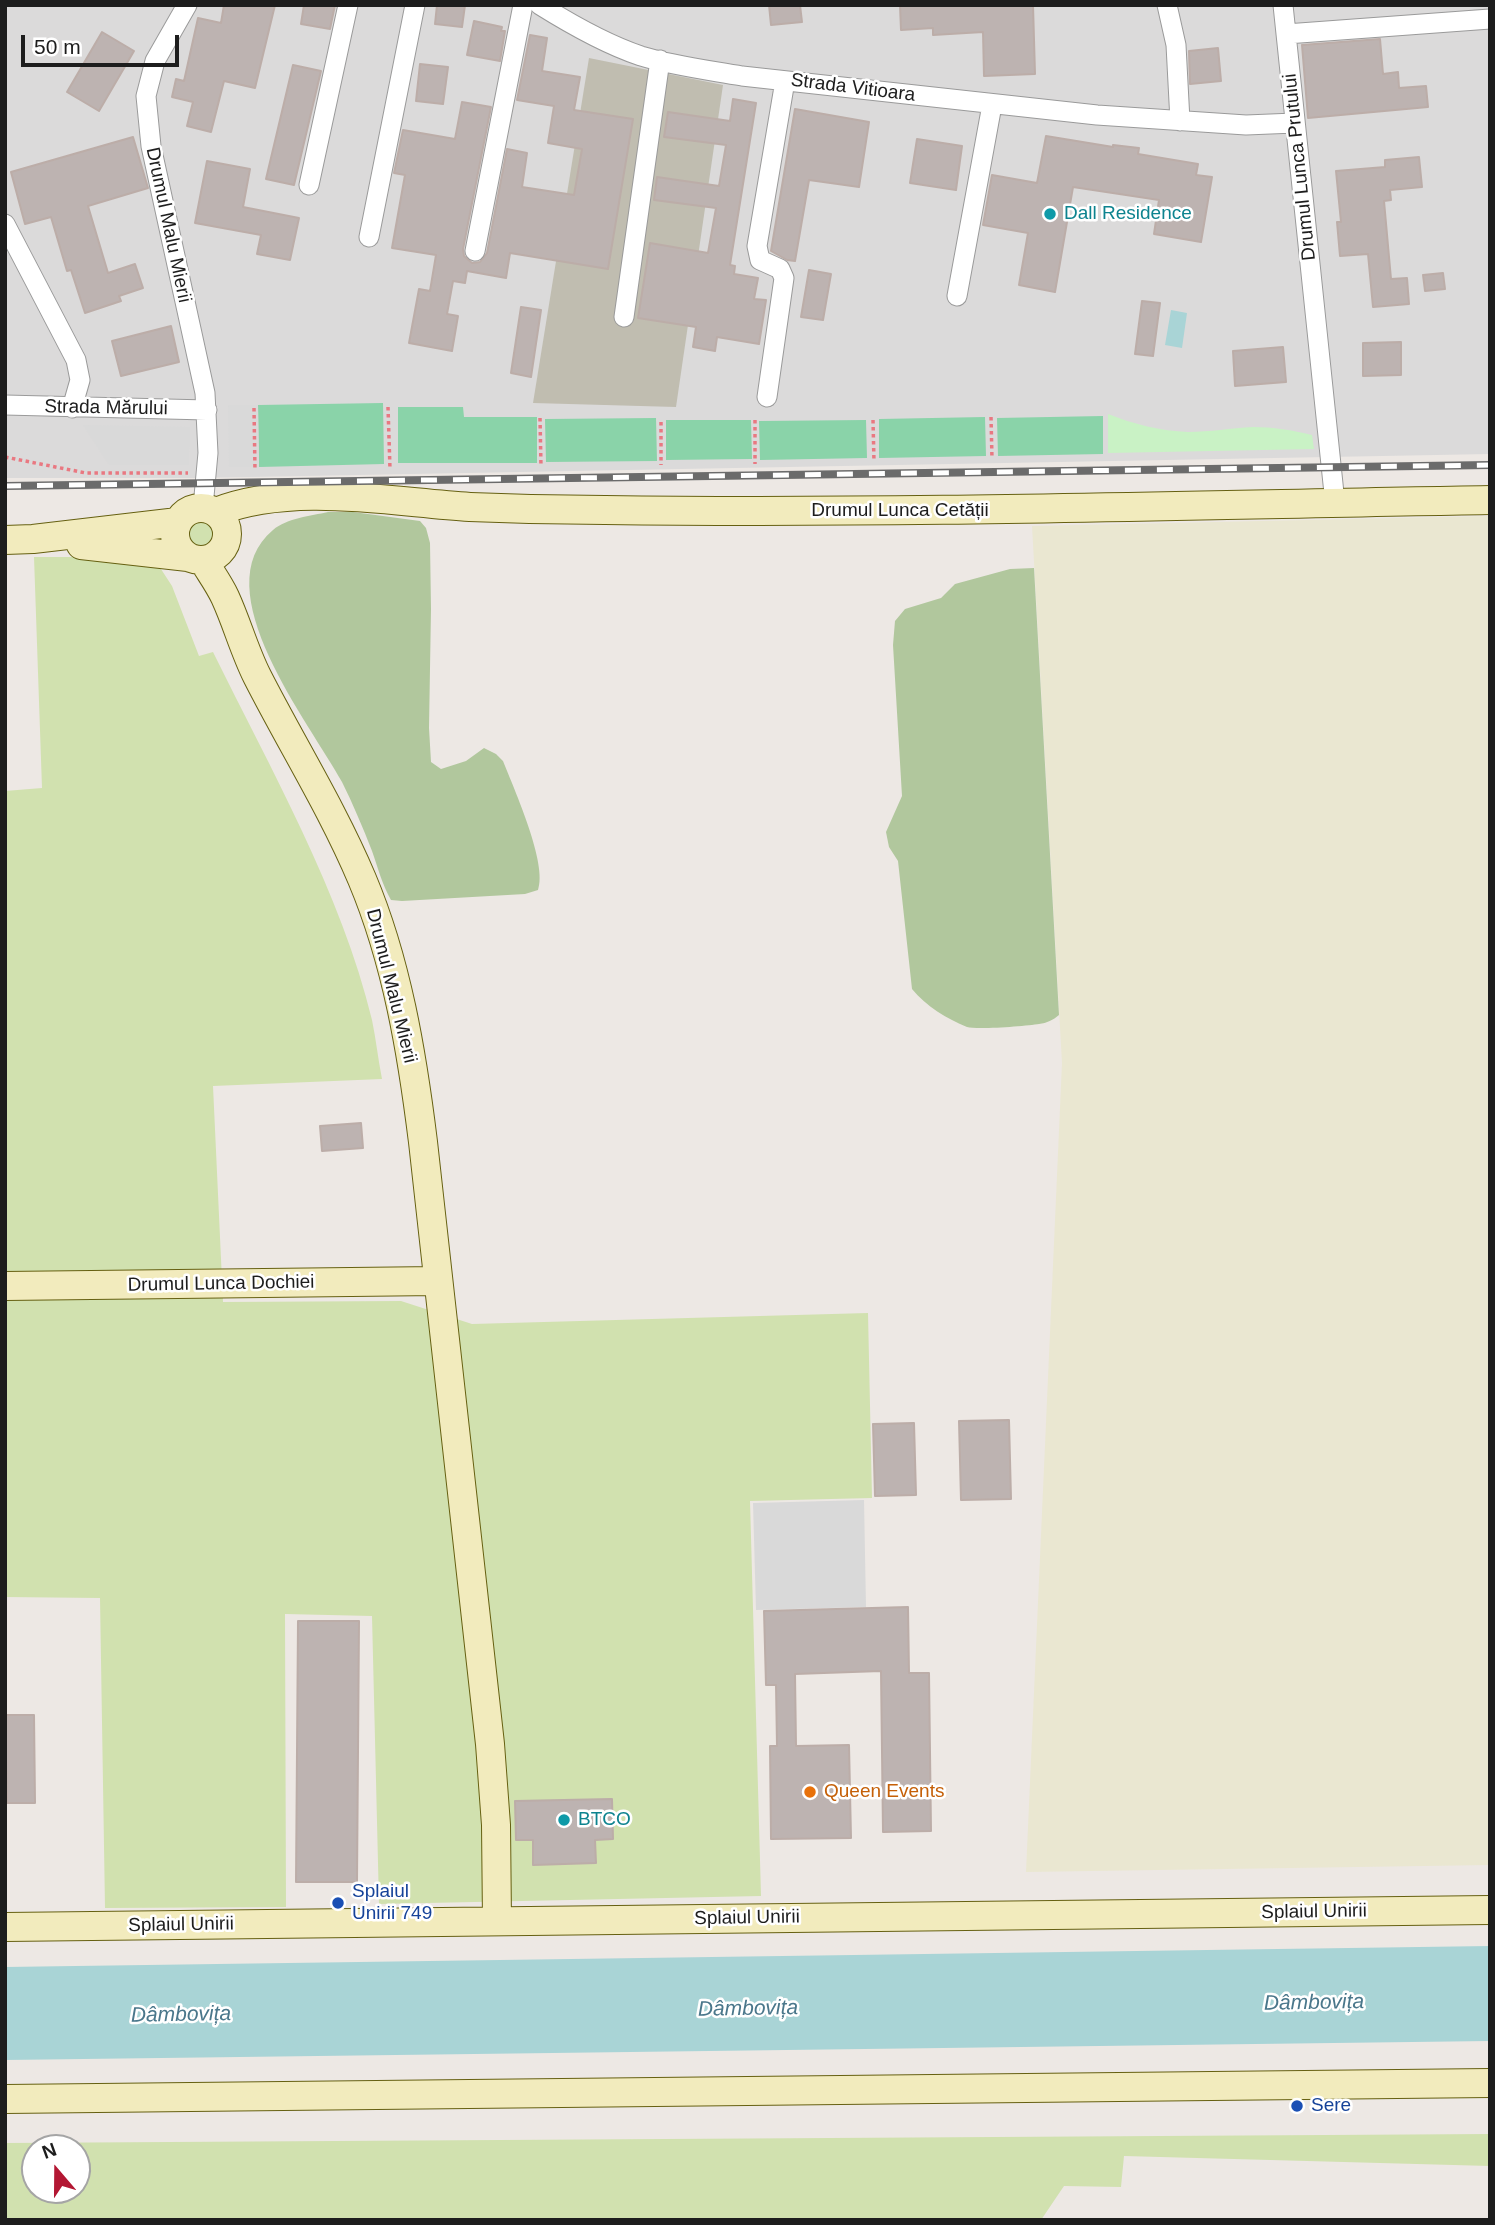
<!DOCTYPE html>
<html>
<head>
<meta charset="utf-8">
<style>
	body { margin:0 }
	#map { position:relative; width:1495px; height:2225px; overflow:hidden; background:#ede8e4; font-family:Arial,sans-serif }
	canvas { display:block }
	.frame { position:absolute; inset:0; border:7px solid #1d1d1d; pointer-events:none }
	.north { position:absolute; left:21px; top:2134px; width:70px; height:70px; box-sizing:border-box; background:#fff; border:2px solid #a5a5a5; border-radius:50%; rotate:340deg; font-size:19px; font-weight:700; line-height:28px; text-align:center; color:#1d1d1d }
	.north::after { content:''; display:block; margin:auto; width:24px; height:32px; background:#b31733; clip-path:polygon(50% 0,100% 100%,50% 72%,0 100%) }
	.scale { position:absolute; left:21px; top:35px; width:158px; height:32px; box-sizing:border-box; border:4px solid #1d1d1d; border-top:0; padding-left:9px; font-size:21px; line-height:24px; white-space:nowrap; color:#1d1d1d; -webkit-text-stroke:5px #fff; paint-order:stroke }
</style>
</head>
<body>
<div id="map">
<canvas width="1495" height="2225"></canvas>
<div class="frame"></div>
<div class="north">N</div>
<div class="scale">50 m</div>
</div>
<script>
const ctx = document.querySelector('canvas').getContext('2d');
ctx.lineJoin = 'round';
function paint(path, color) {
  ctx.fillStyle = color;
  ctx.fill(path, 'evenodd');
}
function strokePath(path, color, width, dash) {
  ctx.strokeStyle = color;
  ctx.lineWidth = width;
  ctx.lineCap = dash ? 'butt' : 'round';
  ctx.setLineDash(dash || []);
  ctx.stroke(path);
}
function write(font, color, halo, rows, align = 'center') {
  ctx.font = font + ' Arial,sans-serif';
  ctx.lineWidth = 5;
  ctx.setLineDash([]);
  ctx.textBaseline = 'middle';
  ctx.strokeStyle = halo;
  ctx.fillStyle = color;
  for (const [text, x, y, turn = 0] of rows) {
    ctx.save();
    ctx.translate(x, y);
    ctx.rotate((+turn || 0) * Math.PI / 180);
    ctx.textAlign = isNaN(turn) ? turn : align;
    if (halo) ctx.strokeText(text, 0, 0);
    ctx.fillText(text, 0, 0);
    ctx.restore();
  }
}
const residential = new Path2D(`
	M5,5h1485v449l-1294,24h-191z`);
const construction = new Path2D(`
	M589,58l134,27 -47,322 -143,-4z`);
const farmland = new Path2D(`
	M1490,516v1349l-464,7 36,-809 -30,-537z`);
const grass = new Path2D(`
	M187 534a15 15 0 1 1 30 0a15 15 0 1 1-30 0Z
	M34,557h60l65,9 13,20 27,70 14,-4c57,116 129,242 159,368 4,19 6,39 10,59l-169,7 10,216 178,-1 71,23 396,-11 4,185 -122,3 11,395 -382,8 -7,-288 -87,-2 1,293 -181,1 -5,-310 -95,-1v-806l37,-3z
	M1490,2134v32l-366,-10 -3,31 -57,-1 -23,34h-1036v-77zM35,2148h42v42h-42z`);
const forest = new Path2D(`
	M328,512h25l67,9 6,7 4,15 1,66 -2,119 2,34 10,7 25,-8 18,-13 12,6 7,7c11,28 45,103 35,129l-13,4 -123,7 -11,-1c-9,-16 -13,-32 -19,-49 -9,-23 -19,-47 -30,-69 -32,-59 -140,-193 -69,-252 14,-12 38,-14 55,-18z
	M1034,568l25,447c-6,5 -12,8 -20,9 -12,2 -62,6 -72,3 -20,-8 -41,-21 -55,-38l-14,-128 -9,-14 -3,-15 16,-36 -9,-151 2,-24 10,-12 36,-11 14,-14 55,-15z`);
const park = new Path2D(`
	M1108,414c25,10 53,17 80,18 22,0 43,-4 65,-5 20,0 39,3 59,8l2,14 -206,4z`);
const pitch = new Path2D(`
	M383,403l1,61 -125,3 -1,-62z
	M398,407h65l1,10h73v46h-139z
	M1103,416v38l-105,2 -1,-38z
	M985,417l1,39 -107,2v-39z
	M656,418l1,43 -111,1 -1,-43z
	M666,420h85l1,39 -86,1z
	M866,420l1,38 -107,2 -1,-39z`);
const parking = new Path2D(`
	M228,405h30l1,62h-30z
	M83,425l107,2 -1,38h-80z
	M864,1500l2,107 -110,3 -3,-107z`);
const water = new Path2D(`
	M1171,310l16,3 -5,35 -17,-3z
	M1490,1946v95l-1485,19v-93z`);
const building = new Path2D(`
	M224,5h51l-20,83 -31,-7 -13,51 -24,-6 6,-24 -21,-5 4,-18 8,2 14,-63 23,5z
	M304,5h31l-5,24 -29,-5z
	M437,5h28l-3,22 -27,-3z
	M769,5h31l2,17 -31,3z
	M900,5h133l2,69 -51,2 -1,-44 -50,3v-7l-32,2z
	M474,21l28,6 -1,4h4l-5,30 -33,-6z
	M102,32l32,19 -35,60 -32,-19z
	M530,35l17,3 -5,33 38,6 -6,33 59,9 -25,150 -98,-16 -4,25 -39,-7 -2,12 -12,-2 -6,33 11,2 -6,35 -43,-8 10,-54 11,2 6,-36 -44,-7 13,-73 -11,-2 9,-43 52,9 7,-37 29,5 -28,142 1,7 8,7 8,-1 7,-9 20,-104 20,4 -5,34 52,8 8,-46 -34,-6 6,-37 -37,-6z
	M1380,39l3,35 15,-2 1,16 27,-2 2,21 -120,11 -6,-73z
	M1218,48l3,33 -31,3 -1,-33z
	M420,64l28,3 -5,37 -27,-3z
	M293,65l28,6 -27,114 -28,-6z
	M733,99l23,4 -26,162 5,1 -1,8 24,4 -4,21 12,1 -7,44 -42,-7 -2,14 -22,-4 3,-20 -58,-9 12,-75 58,10 8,-45 -62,-8 3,-23 62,9 7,-41 -62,-8 4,-25 62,9z
	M795,109l74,13 -10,65 -50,-7 -14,81 -8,-1 -16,-9z
	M1046,136l67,11v-2l26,3 -1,6 60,10 -2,11 16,2 -11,65 -47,-8 5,-34 -86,-13 -18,105 -36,-7 9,-52 -45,-8 9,-50 45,8z
	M133,137l15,51 -60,18 20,67 27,-9 8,24 -24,8 2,5 -36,12 -14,-43 -4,1 -16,-54 -26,7 -14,-52z
	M917,139l45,7 -6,44 -46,-7z
	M1419,157l3,30 -32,3 1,10 -7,1 7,78 16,-1 2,26 -36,3 -5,-53 -28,2 -3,-34h4l-5,-51 49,-4v-7z
	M207,161l43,8 -7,38 56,11 -9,42 -33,-6 4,-19 -66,-12z
	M809,270l22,4 -8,46 -22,-3z
	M1443,273l2,16 -20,2 -2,-16z
	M1142,301l18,2 -7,53 -18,-2z
	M521,307l20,3 -10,67 -20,-4z
	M171,326l8,36 -58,14 -9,-35z
	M1401,342v33l-38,1v-33z
	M1283,347l3,35 -51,4 -2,-35z
	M361,1123l2,25 -41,3 -2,-25z
	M1009,1420l2,79 -50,1 -2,-79z
	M914,1423l2,72 -41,1 -2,-72z
	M908,1607l1,66h20l2,158 -48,1 -2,-161 -86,3 1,72 53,-1 2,93 -80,1 -1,-93h7l-1,-61h-10l-2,-74z
	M298,1621h61l-2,261h-61z
	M5,1715h29l1,88h-28z
	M612,1799l1,40 -18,1 1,23 -63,2v-25h-17l-1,-39z`);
const path = new Path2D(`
	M388,407l2,62
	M254,408l1,63
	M991,417l1,42
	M540,418l1,49
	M755,420v44
	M873,420l1,42
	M661,422v43
	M5,457l81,16h102`);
const street = new Path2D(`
	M187,5l-32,56 -9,35 5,50 54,247 3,60 -5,54
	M540,5c32,20 65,39 101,51 33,10 67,14 101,20l355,39 149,10 49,-2
	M1167,5l9,40 4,76
	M1283,5l52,498
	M1286,34l204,-15
	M309,185l39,-180
	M5,224l71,136 4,20 -8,28
	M369,237l46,-232
	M475,251l48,-246
	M957,296l35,-191
	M624,317l36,-257
	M767,397l17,-119 -4,-9 -20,-9 -3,-14 28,-165
	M5,405l202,5`);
const secondary = new Path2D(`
	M175 534a26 26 0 1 1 52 0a26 26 0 1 1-52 0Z
	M216,512c77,-30 174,-10 254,-5 45,2 90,3 135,3 295,4 590,-5 885,-10
	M5,540l28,-1 145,-17
	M81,545l107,12
	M203,560c7,12 16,24 22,37 12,26 19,53 32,79 34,67 75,132 105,203 35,83 50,174 61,263l67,602 6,81 1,96
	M5,1286l432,-5
	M5,1927l1485,-17
	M5,2099l1485,-16`);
const rail = new Path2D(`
	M5,486l1485,-21`);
const markers = [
	[1050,214,7,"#0f9aa8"],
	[810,1792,7,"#e8710a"],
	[564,1820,7,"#0f9aa8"],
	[338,1903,7,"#1a4fb4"],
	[1297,2106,7,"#1a4fb4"]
];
const streetNames = [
	["Strada Vitioara",853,88,7],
	["Drumul Lunca Prutului",1300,167,-96],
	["Drumul Malu Mierii",168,225,78],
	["Strada Mărului",106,408,1],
	["Drumul Lunca Cetății",900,511],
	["Drumul Malu Mierii",391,986,76],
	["Drumul Lunca Dochiei",221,1284,-1],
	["Splaiul Unirii",1314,1912,-1],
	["Splaiul Unirii",747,1918,-1],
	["Splaiul Unirii",181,1925,-1]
];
const cultureNames = [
	["Dall Residence",1064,214],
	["BTCO",578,1820]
];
const foodNames = [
	["Queen Events",824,1792]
];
const transitNames = [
	["Splaiul",352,1892],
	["Unirii 749",352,1914],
	["Sere",1311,2106]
];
const waterNames = [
	["Dâmbovița",1314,2003,-1],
	["Dâmbovița",748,2009,-1],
	["Dâmbovița",181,2015,-1]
];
paint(residential, '#dbdada');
paint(construction, '#c0bdb0');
paint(farmland, '#eae7d1');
paint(grass, '#d1e1af');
paint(forest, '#b1c79d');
paint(park, '#c9f2c5');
paint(pitch, '#8ad3a9');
paint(parking, '#d9d9d9');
paint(water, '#a9d4d6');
paint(building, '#bdb3b1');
strokePath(building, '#bcada8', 2);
strokePath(street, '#9a9a9a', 21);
strokePath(secondary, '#666011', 30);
strokePath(path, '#e97881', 3.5, [3.5, 3.5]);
strokePath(street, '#fff', 19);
strokePath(secondary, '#f2ebbd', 28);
strokePath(rail, '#6b6b6b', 8);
strokePath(rail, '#fff', 5, [16]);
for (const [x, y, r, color] of markers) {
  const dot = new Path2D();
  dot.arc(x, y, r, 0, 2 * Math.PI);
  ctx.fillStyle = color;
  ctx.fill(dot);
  strokePath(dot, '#fff', 2.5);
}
write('19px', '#1d1d1d', '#fff', streetNames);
write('19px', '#0d838f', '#fff', cultureNames, 'left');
write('19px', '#c56008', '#fff', foodNames, 'left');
write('19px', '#164399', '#fff', transitNames, 'left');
write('italic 21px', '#4a778b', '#fff', waterNames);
</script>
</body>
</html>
